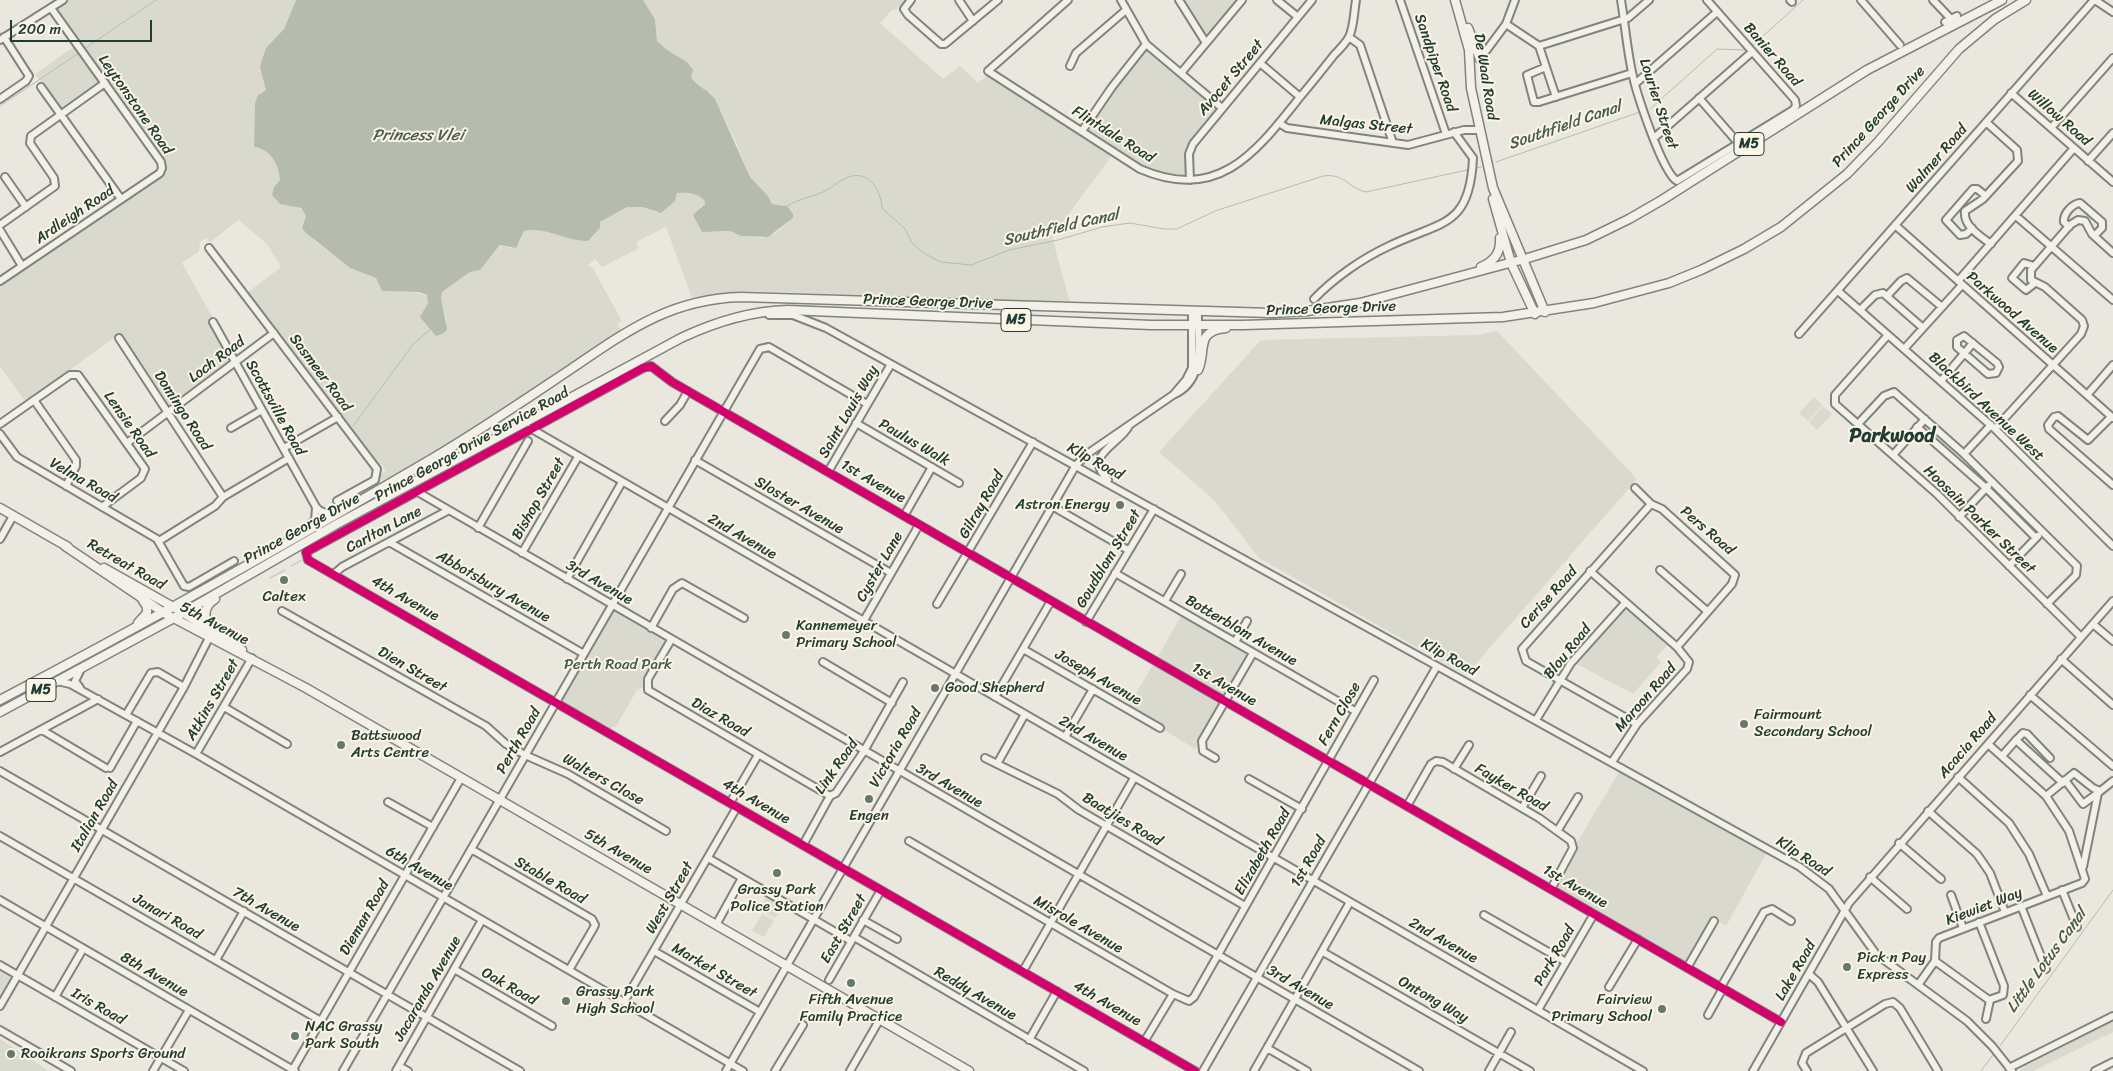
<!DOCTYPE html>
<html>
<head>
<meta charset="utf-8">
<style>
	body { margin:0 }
	#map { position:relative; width:2113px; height:1071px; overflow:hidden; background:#eae7df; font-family:Sriracha,sans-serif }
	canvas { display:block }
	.scale { position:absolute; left:10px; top:20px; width:142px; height:22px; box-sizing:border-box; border:2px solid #1f3d34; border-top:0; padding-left:6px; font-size:15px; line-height:18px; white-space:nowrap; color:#1f3d34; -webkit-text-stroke:4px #fcf5e5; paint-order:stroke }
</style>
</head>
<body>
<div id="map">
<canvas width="2113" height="1071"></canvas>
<div class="scale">200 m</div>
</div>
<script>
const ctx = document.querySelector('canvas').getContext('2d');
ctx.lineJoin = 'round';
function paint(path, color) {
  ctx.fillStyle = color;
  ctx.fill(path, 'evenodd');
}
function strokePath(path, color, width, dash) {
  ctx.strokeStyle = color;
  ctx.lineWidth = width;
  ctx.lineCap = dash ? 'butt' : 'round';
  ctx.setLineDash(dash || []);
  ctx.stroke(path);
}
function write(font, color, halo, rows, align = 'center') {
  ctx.font = font + ' Sriracha,sans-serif';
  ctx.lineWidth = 4;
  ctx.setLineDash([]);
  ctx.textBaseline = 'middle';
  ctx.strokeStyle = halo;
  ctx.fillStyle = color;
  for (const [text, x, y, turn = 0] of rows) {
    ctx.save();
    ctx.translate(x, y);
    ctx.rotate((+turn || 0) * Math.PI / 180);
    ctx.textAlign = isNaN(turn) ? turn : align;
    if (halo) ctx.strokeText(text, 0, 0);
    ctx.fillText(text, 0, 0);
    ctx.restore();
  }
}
const green = new Path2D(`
	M68,0h228l-12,29 -18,19 -4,12 4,27v4l-5,1 -6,11 -1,44c16,3 25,16 26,33l-6,7 22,20 8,4 2,5 -4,12 14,14 34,26 26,10 6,13c11,1 41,-1 47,7l-3,9 21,16 -6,-25 1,-6 28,-20 10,-2 21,-25 9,3 11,-7 -1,-6 4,-4c22,-5 42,11 64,10l9,-9 3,-10 27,-15h15l15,6 18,-12 2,-8c10,-1 20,0 27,7l1,3 -5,4 12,25 18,-1 11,5 22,2 12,-5 14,-11 -5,-17 -12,-1 -4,-8 -18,-19 -16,-39 -23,-45 -14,-6 -6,-10 -4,-15 -20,-12 -10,-9 -2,-23 -12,-18h263l-11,10 -2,-1 -13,14 63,56 17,-13 18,17 9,-7 4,1 121,78 -60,82 18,66 -328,-12 -50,7 -26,-71 -30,15 3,6 -37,19 -7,-8 -7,6 4,2 30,54 -5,3 4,6 -155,103 -83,48 -4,-5 7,-6 -5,-6h-5l-129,-171 34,-26 -14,-23 -28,-24 -29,22 -4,-4 -6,4 -1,9 -17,12 32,57 16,40 -1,3 -55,42 -5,1 -4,-2 -46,-70 -93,68 -26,-35v-83l165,-115 -1,-6 -107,-150v-6z
	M1179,0h63l-36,43z
	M75,46l24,36 -37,28 -3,-2 -24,-34z
	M1146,50l5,2 66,57 -26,33 -4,31 -3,3c-35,2 -66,-24 -94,-42l-2,-8 21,-32z
	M1497,331l140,148 -171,196 -207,-117 -44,-57 -56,-49 102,-112 216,-5z
	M1814,397l8,8 -14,16 -9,-8z
	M1823,406l9,8 -15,16 -8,-8z
	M1624,609h5l39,35 -12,13 5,5 -28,32 -58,-31z
	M613,612h5l44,25 3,6 -20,37 -1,7 -7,3 -22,38 -2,-2 -3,5 -45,-27 -3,-4z
	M1182,614l64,39 1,6 -22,35 -4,1 -64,-37z
	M1154,663l65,39v6l-24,41 -67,-42z
	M1619,772l147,82 -40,72 -14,-8 -25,44 -131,-74v-5l20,-35v-4z
	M766,897l16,10 -7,11 -11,-6 4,-7 -5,-3z
	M762,914l12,6 -10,17 -12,-6z
	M0,966l13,7 1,4 -14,22z
	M2113,1021v11l-80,39h-13l2,-3z
	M0,1039l49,32h-49z`);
const water = new Path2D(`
	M296,0h347l12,19 2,22 10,9 20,12 6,8 -2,7c7,11 17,12 24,22l35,78 18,19 4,8 15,2 6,8v4l-25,19 -27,-1 -11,-5 -28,1 -9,-17 12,-11 -1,-4c-7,-7 -17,-8 -27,-7l-2,8 -14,12 -19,-6h-15l-27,15v6l-12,13c-22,1 -42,-15 -64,-10l-8,17 -16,-3 -20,25 -10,2 -28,20 -1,6 6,31 -3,4 -8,3 -16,-19 8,-14 -1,-8 -8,-3 -37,-1 -6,-13 -26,-10 -44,-35 -4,-5 4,-12 -5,-8 -21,-4 -8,-9 2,-8 6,-7c-1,-16 -10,-31 -26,-33l1,-44 3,-8 8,-5 -6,-23 2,-7 4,-12 18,-19z`);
const stream = new Path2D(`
	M1753,45l50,-45
	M84,49l72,-49
	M0,106l79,-53
	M1650,109l67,-60 27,1
	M1496,162l144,-50
	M1474,168l7,-1
	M787,206c12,-7 24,-9 36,-14 8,-3 15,-11 23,-14 22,-10 35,12 36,30l23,21 7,14 13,11 16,8 30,3 38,-15 49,-10 44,-13 28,-4 34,6h13l38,-18 108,-35c22,-3 25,12 43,16l101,-22
	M353,426l61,-83 16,-13
	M291,566l11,-6
	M270,578l15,-8
	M2000,1046l113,-156
	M1981,1071l12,-16`);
const minor = new Path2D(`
	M911,0l-7,9 4,6 33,29h4l53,-44
	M959,0l14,21
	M1068,0l-80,71 152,98c79,34 116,-17 160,-72 12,-14 23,-28 34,-42 5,-5 11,-11 15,-18 5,-10 5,-26 7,-37
	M1121,0l25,44 76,64
	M1179,0l27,43
	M1277,0l21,17
	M1400,0l46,134
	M1621,0c4,24 6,49 11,72 4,20 30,100 45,109l116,-71 3,-4 -1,-6 -88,-100
	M1790,0l2,2
	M1861,0l39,45
	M1933,0l18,19
	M2095,0l18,12
	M1945,22l12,-6
	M1506,24l33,22 17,51
	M1349,37l11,8 33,98
	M0,40l63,-40
	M1539,46l89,-28 21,-18
	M1480,59l26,-35 9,-24
	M1260,63l40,34
	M1070,66l6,-13 50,-43
	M1546,67l-19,8 7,27h5l93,-29
	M1181,73l61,-73
	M1635,84l82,-72
	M41,87l80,112
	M2011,93l102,89
	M1699,98l40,46
	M0,99l26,-18 3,-5 -25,-39
	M1986,122l31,28 1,11 -35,38 -18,12c-2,15 15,25 26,33
	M1279,123l8,5 121,17 56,-15h16
	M2051,128l62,-70
	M1082,131l30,-44 34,-43
	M1654,138l98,-86
	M2088,161l25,-28
	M5,177l21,30
	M1190,180l-1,-26 4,-10 119,-144
	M2016,216l97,84
	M0,225l55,-39 -1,-8 -24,-35 1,-7 74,-53
	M1895,225l218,193
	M2069,227l-5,-5c-1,-8 8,-18 16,-19l22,19v6l-8,8
	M1972,228l-6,6 -6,1 -14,-15 27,-31h4l9,7
	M0,230l22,36
	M209,248l168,221 -2,11 -38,21
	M2034,266l-10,-3 -12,15 14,12 9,-7
	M0,281l160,-108 2,-5 -1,-6 -110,-154
	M1958,281l116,-133
	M1838,291l157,138 118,117
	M1887,296l14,-15 6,-3 35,29
	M1314,299c20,-21 49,-41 75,-53 52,-25 81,-18 84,-88l-19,-26
	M1860,310l15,-15 8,-2 40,35
	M769,315h24l33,13 974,539 29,22 47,65 91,67 25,25 20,25
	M213,322l103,185c10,12 20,3 32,-3
	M1799,334l295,-334
	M1888,335l-53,60v9l102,90 144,143
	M1964,336l33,27 2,4 -3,6 -8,1 -31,-27v-7z
	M119,338l104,159
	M1904,349l58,-64
	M1941,381l32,-38
	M1174,394l12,-14 6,-12v-57
	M2087,395l26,-30
	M34,400l42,60v6l-10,20
	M2111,417l-23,23 -30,-24 -4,1 -6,8 1,4 64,56
	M665,421l15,-16 8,-14
	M856,423l103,60
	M0,424l70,-49h8l67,94 -4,9 -39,29
	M1858,424l26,-28 10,-4 70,62 113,112 -1,9 -29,29
	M1917,427l69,61 50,50
	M231,428l31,-18
	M530,428l1113,643
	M1995,429l86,-95 3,-8 -2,-6 -37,-33 -14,-7v-10l39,-45 8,-5 7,1 7,13 21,19
	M0,434l17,23 140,82 27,47 5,1 45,-26
	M127,443l147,-110
	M284,448l54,-31
	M1964,454l27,-29
	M1893,455l32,-36
	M695,460l196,113
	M828,472l63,-108
	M1108,480c-26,-25 11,-35 21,-54
	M1635,488l16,16 11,5 73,66 -3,9 -55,63
	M416,491l1003,580
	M1052,506l76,44
	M904,516l28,-49
	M1959,517l29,-31
	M478,528l50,-87
	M298,534l17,-14 1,-12
	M0,539l13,-23
	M159,541l56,-35 8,-9 66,-39
	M389,542l195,112
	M522,553l56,-96
	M2009,566l29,-30
	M1660,570l47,41
	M1590,571l87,76 12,15 -2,7 -50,55 -25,38
	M1115,573l240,138
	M334,574l8,-7 105,-56
	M567,579l55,-97
	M1165,601l16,-27
	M937,604l96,-162
	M282,611l204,115 20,18 19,11 43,19 98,57
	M863,622l56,-97
	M1086,622l68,-113
	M2093,624l20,17
	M651,628l22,-39 9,-6 62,35
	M671,640l-23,39v11l182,106
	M1235,642l12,-21
	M1023,649l137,79
	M2061,659l52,46
	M823,662l69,41
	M57,681l13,3 126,70 547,317
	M80,688l-5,-7 6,-12
	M2030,695l83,71
	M995,697l56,-96
	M224,707l63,37
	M126,715l25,-42 7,-1 26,15
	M1536,720l35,-57 54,-60
	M1637,724l-111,-63 -4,-12 129,-145
	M42,730l64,38
	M1065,737l28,-48
	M2016,740l7,-7 4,1 23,24
	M0,752l98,-53
	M196,754l56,-96
	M2002,756l14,-16 47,43
	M985,758l73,36 21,16 166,96
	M1215,758l-12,-7 -1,-10 51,-88
	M997,764l28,-50
	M110,768l27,-47
	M1454,769l15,-24
	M0,771l520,300
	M1958,777l51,46 20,31 18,42
	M1249,779l53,30
	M2065,780l18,24 15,-11
	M2046,796l28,-23 19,15 7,3
	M388,802l45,25
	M730,803l28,-48
	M1407,806l24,-42 5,-3 7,1 96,56 32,23 2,7 -22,41
	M1522,808l19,-32
	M1928,811l49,43 13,19 15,39
	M1558,830l20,-33
	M0,836l321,185
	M909,841l264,153 16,7 5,-4 180,-317
	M1899,843l42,36
	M803,845l27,-49 6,-3 28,-42 39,-69
	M471,849l121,70 3,6 -2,4 -24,41
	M708,858l143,83
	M2083,867l15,-74 15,-12
	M1870,877l37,32
	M2062,890l15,37
	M1951,895l12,33
	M0,900l295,171
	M2021,906l25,63
	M1484,915l82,47
	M863,920l34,19
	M716,925l26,-47
	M854,937l230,134
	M654,951l106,61
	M1323,952l207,119
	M216,960l28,-49
	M1935,961l54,39 14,-5 1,-9 -25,-64
	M0,965l184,106
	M1687,968l27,-47
	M454,969l98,57
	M1023,971l111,-193
	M1809,974l9,8 55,89
	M829,980l52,-90
	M1918,985l17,-24 1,-19 3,-4 143,-55 3,-4 -16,-48 -23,-35 -58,-52
	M1609,987l29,-48
	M1721,987l43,-75 8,-3 19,12
	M55,997l28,-48
	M624,1002l113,-195
	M0,1006l184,-319 25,-49
	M1538,1010l56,-96
	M1708,1015l15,-27
	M1986,1019l4,-19
	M0,1030l71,41
	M1029,1040l28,-49
	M1144,1042l29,-48
	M1267,1048l40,23
	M399,1066l9,5
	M2009,1068l104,-52
	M153,1071l36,-61
	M292,1071l169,-293
	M343,1071l417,-722 9,-2 98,57
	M396,1071l86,-151
	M726,1071l350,-606 14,-13 83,-57c34,-15 24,-53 25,-84
	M775,1071l28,-46
	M850,1071l30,-52
	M1195,1071l-887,-511 -2,-8 337,-184 8,-2 21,16 1109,640
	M1203,1071l234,-405
	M1254,1071l96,-169
	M1489,1071l22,-39
	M1753,1071l96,-168 264,-302
	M1807,1071l-5,-8 4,-10 79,-49 8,-2 7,6 38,63
	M2095,1071l18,-9`);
const major = new Path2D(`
	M1455,0l14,50 2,38 22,100 52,124
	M1468,28l12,31
	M1493,199l18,64 24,51
	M1481,267c14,-6 20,-15 19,-29
	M1198,370c9,-19 -4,-39 28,-42
	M0,508l68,39
	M65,546l99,67 142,75 663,383
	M104,568l78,44 60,38
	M138,623l9,-10v-6l-5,-8
	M211,629c-8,-11 -8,-22 4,-30
	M0,700c147,-77 292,-159 435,-243 47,-28 91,-58 136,-88 56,-38 99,-70 170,-72l530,16 36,-2 53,-8 168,-45 58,-18 43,-21 33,-19 205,-130 135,-70
	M0,712l174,-94 163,-94 344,-186c34,-16 69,-27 107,-28l363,15h92l260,-8 91,-14 75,-20 32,-13 43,-21 37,-22 66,-53 31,-32 81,-93 36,-30 31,-19`);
const cycleway = new Path2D(`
	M1195,1071l-887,-511 -2,-8 337,-184 8,-2 21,16 1109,640`);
const markers = [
	[1120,505,5,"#667870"],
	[284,580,5,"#667870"],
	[786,635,5,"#667870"],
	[935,688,5,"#667870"],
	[1744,724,5,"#667870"],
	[341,745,5,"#667870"],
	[869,799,5,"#667870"],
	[777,873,5,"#667870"],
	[1847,967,5,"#667870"],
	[851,983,5,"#667870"],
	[566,1001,5,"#667870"],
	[1662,1009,5,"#667870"],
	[295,1036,5,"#667870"],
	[11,1054,5,"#667870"]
];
const shields = [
	[1749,144,30],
	[1016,320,30],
	[41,690,30]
];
const shieldNames = [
	["M5",1749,144],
	["M5",1016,320],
	["M5",41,690]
];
const streetNames = [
	["Banier Road",1772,55,49],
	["Sandpiper Road",1435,63,71],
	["De Waal Road",1485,77,81],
	["Avocet Street",1231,78,-50],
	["Lourier Street",1658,104,72],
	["Leytonstone Road",135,105,55],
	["Prince George Drive",1879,117,-48],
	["Willow Road",2059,118,41],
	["Malgas Street",1366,125,6],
	["Flintdale Road",1113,135,32],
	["Walmer Road",1937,159,-49],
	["Ardleigh Road",75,215,-34],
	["Prince George Drive",928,302,2],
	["Prince George Drive",1331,309,-2],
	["Parkwood Avenue",2012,313,41],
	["Loch Road",217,360,-37],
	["Sasmeer Road",320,373,53],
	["Blackbird Avenue West",1986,407,43],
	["Scottsville Road",275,408,61],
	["Domingo Road",182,411,57],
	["Saint Louis Way",849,412,-60],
	["Lensie Road",129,425,55],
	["Paulus Walk",914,443,30],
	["Prince George Drive Service Road",472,445,-29],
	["Klip Road",1095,462,29],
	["Velma Road",83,481,30],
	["1st Avenue",873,482,30],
	["Bishop Street",539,499,-60],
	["Gilray Road",982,505,-60],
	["Sloster Avenue",799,506,30],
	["Hoosain Parker Street",1979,520,44],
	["Prince George Drive",302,529,-29],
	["Carlton Lane",384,530,-28],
	["Pers Road",1707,531,41],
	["2nd Avenue",742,537,30],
	["Goudblom Street",1109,559,-59],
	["Retreat Road",126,565,30],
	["Cyster Lane",880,567,-60],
	["3rd Avenue",599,583,30],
	["Abbotsbury Avenue",493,587,30],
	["Cerise Road",1549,598,-48],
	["4th Avenue",405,599,30],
	["5th Avenue",214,624,28],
	["Botterblom Avenue",1241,631,30],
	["Blou Road",1568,652,-51],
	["Klip Road",1449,658,29],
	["Dien Street",412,670,30],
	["Joseph Avenue",1098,678,30],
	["1st Avenue",1224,685,30],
	["Maroon Road",1646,698,-49],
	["Atkins Street",213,700,-60],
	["Fern Close",1340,714,-60],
	["Diaz Road",720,718,30],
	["2nd Avenue",1093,739,30],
	["Perth Road",519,741,-60],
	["Acacia Road",1968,746,-49],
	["Victoria Road",896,748,-60],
	["Link Road",837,767,-55],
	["Walters Close",603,780,29],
	["3rd Avenue",949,786,30],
	["Fayker Road",1511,788,30],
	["4th Avenue",756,802,30],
	["Italian Road",95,816,-60],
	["Baatjies Road",1122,820,31],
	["5th Avenue",618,852,30],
	["Elizabeth Road",1263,852,-60],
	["Klip Road",1803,857,33],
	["1st Road",1309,862,-60],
	["6th Avenue",419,869,30],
	["Stable Road",550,881,30],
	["1st Avenue",1575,887,30],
	["West Street",670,898,-60],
	["Kiewiet Way",1984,907,-21],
	["7th Avenue",266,910,30],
	["Janari Road",167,917,30],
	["Dieman Road",365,918,-60],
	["Misrole Avenue",1078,925,30],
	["East Street",844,929,-60],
	["2nd Avenue",1443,941,30],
	["Park Road",1555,956,-60],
	["Market Street",714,971,30],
	["Lake Road",1796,971,-60],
	["8th Avenue",154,975,30],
	["Oak Road",509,987,30],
	["3rd Avenue",1300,988,30],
	["Jacaranda Avenue",428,989,-60],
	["Reddy Avenue",975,994,30],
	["Ontong Way",1433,1000,30],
	["4th Avenue",1107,1004,30],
	["Iris Road",98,1007,30]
];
const poiNames = [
	["Astron Energy",1110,505,"right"],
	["Caltex",284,597,"center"],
	["Kannemeyer",796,626],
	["Primary School",796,643],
	["Good Shepherd",945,688],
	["Fairmount",1754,715],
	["Secondary School",1754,732],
	["Battswood",351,736],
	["Arts Centre",351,753],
	["Engen",869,816,"center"],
	["Grassy Park",777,890,"center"],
	["Police Station",777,907,"center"],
	["Pick n Pay",1857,958],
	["Express",1857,975],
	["Grassy Park",576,992],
	["High School",576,1009],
	["Fifth Avenue",851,1000,"center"],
	["Family Practice",851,1017,"center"],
	["Fairview",1652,1000,"right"],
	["Primary School",1652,1017,"right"],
	["NAC Grassy",305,1027],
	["Park South",305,1044],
	["Rooikrans Sports Ground",21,1054]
];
const parkNames = [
	["Perth Road Park",618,665]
];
const waterNames = [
	["Southfield Canal",1565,126,-19],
	["Princess Vlei",418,136],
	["Southfield Canal",1061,228,-13],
	["Little Lotus Canal",2047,961,-54]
];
const districtNames = [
	["Parkwood",1892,437]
];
paint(green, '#dad9cd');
paint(water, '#b6bbaf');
strokePath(stream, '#b6bbaf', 1);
strokePath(minor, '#80847f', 10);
strokePath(major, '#80847f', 11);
strokePath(minor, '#f3f0ea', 6);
strokePath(major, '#f3f0ea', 8);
strokePath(cycleway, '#d6006c', 8);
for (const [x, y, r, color] of markers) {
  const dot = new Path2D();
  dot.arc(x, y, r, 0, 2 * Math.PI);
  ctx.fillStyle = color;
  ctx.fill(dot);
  strokePath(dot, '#fcf5e5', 2);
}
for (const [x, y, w] of shields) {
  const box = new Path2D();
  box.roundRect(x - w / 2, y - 11.5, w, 23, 4);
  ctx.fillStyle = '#fcf5e5';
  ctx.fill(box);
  strokePath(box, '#1f3d34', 1);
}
write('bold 14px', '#1f3d34', null, shieldNames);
write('15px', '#1f3d34', '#fcf5e5', streetNames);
write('15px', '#1f3d34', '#fcf5e5', poiNames, 'left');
write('15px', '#425a50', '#fcf5e5', parkNames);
write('italic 16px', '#455d53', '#fcf5e5', waterNames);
write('bold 20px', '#1f3d34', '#fcf5e5', districtNames);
</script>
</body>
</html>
